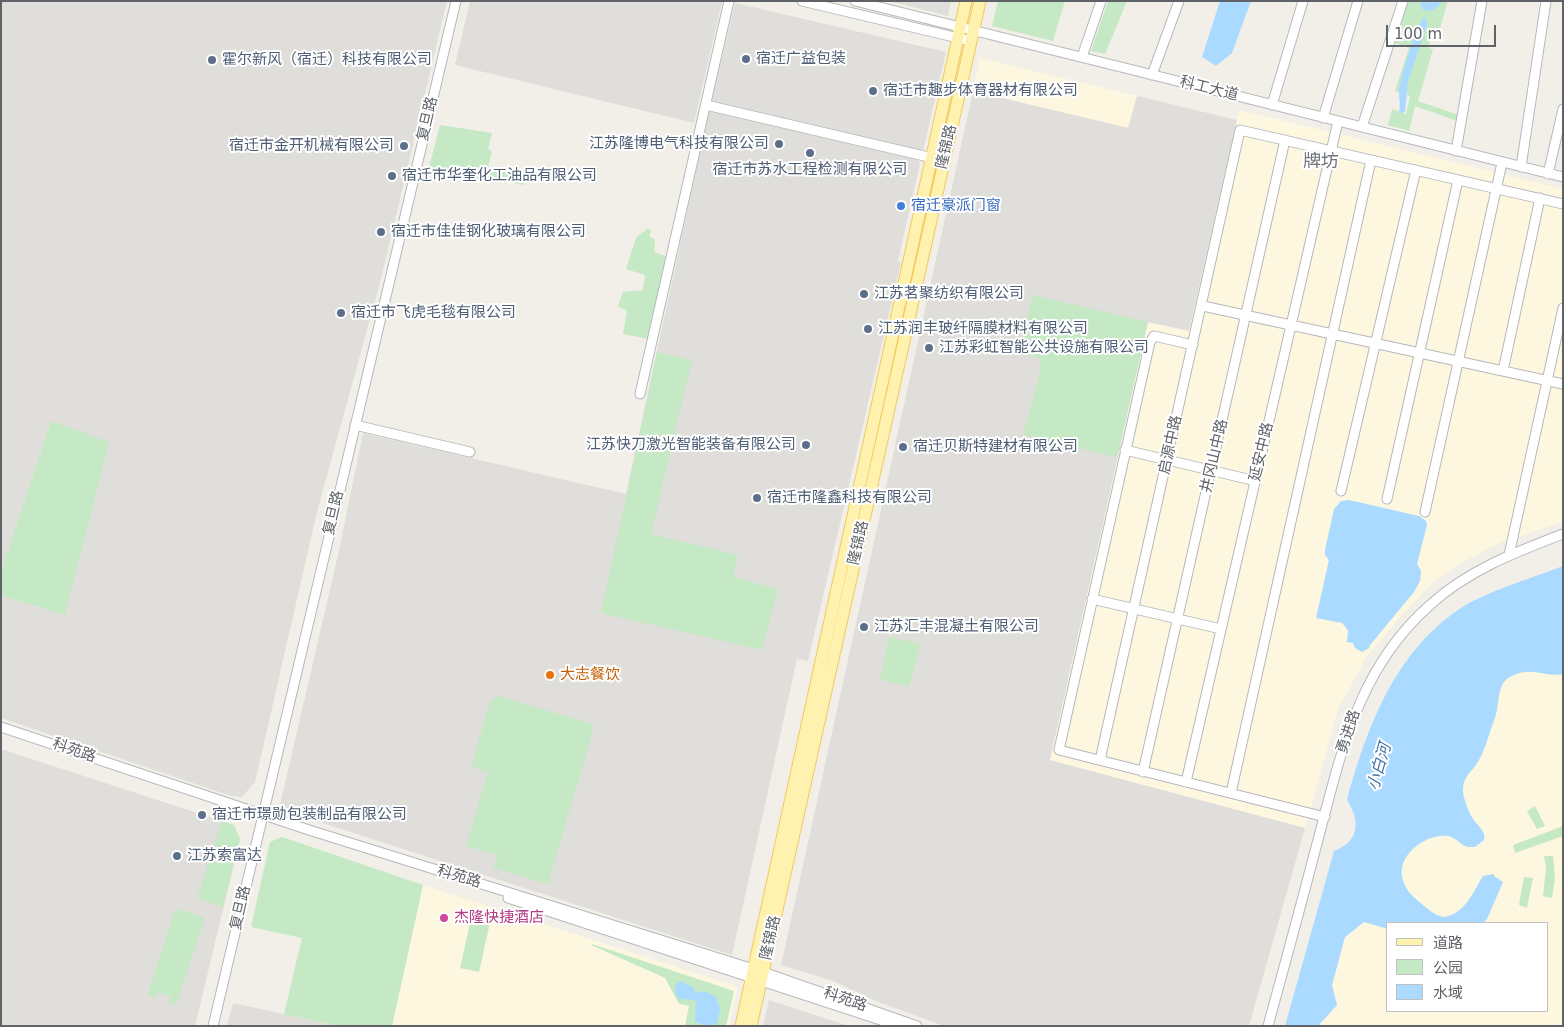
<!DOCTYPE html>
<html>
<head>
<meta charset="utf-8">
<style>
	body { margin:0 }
	#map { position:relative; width:1564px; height:1027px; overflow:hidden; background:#f1efe8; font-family:"DejaVu Sans","Noto Sans SC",sans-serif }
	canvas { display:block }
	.frame { position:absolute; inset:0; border:2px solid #5f6368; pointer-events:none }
	.legend { position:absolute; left:1386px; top:922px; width:162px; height:90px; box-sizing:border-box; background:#fff; border:1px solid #bfc1c3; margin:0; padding:6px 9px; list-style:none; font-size:15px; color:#5f6368 }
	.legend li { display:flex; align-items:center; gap:10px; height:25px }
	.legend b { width:25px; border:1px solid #bfc1c3 }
	.scale { position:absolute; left:1386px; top:25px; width:110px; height:22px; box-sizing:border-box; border:2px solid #5f6368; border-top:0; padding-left:6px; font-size:15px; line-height:18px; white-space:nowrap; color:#5f6368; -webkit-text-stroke:4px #fff; paint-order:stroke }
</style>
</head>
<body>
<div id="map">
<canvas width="1564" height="1027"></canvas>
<div class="frame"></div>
<ul class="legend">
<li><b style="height:6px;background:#fff2af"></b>道路</li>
<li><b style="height:14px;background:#c5e8c5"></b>公园</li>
<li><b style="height:14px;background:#aadaff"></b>水域</li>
</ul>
<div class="scale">100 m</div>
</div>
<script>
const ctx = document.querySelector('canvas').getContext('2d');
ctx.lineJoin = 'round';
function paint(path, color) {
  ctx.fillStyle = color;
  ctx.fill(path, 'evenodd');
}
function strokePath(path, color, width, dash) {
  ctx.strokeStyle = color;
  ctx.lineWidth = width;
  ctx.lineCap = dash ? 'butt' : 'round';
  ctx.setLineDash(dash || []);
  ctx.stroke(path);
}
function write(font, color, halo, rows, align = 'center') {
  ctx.font = font + ' "DejaVu Sans","Noto Sans SC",sans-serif';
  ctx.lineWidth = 4;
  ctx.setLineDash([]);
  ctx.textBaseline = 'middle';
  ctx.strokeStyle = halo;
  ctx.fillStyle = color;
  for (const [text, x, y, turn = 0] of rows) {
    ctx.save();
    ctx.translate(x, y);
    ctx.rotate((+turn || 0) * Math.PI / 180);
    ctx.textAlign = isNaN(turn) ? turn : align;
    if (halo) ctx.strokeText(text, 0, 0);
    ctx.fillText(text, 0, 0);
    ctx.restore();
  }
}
const commercial = new Path2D(`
	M980,58l157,38 -8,32 -156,-37z
	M1239,110l324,79v333l-64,21 -42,22 -21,15 -34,35 -35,41 -29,53 -33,119 -255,-67 98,-439 41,9z
	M1563,599v427h-245l19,-21 -5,-19 13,-49 75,-219zM1388,923h160v88h-160z
	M423,885l315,102 -9,39h-337z`);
const industrial = new Path2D(`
	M1,1h446l-66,278 -63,229 -63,274 -13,15 -11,-1 -230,-78v-122l64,19 -14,-194 -50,151z
	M470,1l252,1 -28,121 -239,-58z
	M889,1h62l-3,15z
	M735,3l211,49 -23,99 -211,-50z
	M973,91l155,37 9,-32 100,24 -48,211 -41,-9 -98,438 255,68 -56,198h-305l-63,-23 -48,-22 -52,-16z
	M709,111l209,49 2,4 -22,97 3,1 -93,399 -11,-2 -65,296 -453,-146 60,-258 24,-118 263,61z
	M1,749l233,76 6,14 -45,187h-194z
	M769,1000l80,26h-86z
	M233,1003l105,23h-111z`);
const green = new Path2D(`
	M998,1h67l-12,40 -61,-15z
	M1108,1h19l-22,53 -14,-3z
	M1407,1h41l-9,30 -6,-2 -5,19 5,1 -15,52 41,14 -2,6 -42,-15 -6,25 -21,-6 4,-16 14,5 4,-18 -15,-5 14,-43 -15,-5z
	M440,125l52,8 -4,16 4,2 -4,16 39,9 -3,9 -43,-9 -1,5 -52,-10z
	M648,228l3,3 -2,5 6,4 -1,12 14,5 -20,82 -25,-5 4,-23 -9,-5 5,-14 20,-2 2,-15 -19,-6 10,-31z
	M1033,295l115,27 -31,135 -94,-22 17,-62v-14l-22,-9z
	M657,352l35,8 -41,174 87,21 -5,22 45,12 -16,61 -161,-37z
	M51,421l58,21 -44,173 -64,-19v-24z
	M889,637l30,6 1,5 -11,38 -29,-6z
	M500,696l91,28 3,3 -46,157 -55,-16 4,-13 -31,-9 22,-74 -17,-5 18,-62 4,-6z
	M1535,806l10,20 -8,3 -10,-18z
	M222,821l12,4 6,14 -17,68 -26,-9z
	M1563,826v10l-48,17 -2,-8z
	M282,837l141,48 -31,141h-54l-54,-12 18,-76 -51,-11 19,-85z
	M1544,856h9l2,23 -3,19 -9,-2 3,-29z
	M1524,877l9,1 -6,30 -8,-3z
	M180,909l25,9 -29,87 -7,-2 2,-7 -14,-4 -2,7 -7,-5 26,-81z
	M471,919l19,4 -11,49 -19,-4z
	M592,944l142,47 -8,35h-41l4,-20 -10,-2 -14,-26 -74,-33z`);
const water = new Path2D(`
	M1220,1h31l-19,52 -16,13 -14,-9z
	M1420,1h22c-4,8 -12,12 -20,8z
	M1424,17l3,4v4l-19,56 -3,31 -4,1 -2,-1c2,-8 0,-11 0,-19 1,-16 16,-63 25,-76z
	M1349,500l70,16 7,5 1,4 -10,39 4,7 -1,10 -6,11 -44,53 -1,3 -7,4 -7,-4 -2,-5 -6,-1 1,-12 -6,-7 -26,-5 13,-58 -4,-5v-5l9,-41 7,-8z
	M1563,566v108c-20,4 -30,-9 -53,3 -14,7 -10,28 -15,41 -6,15 -10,34 -19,47 -7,9 -14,14 -13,27 1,7 5,19 9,25 4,8 15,14 12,23l-9,7h-7c-8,-2 -11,-9 -20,-11 -21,-3 -53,19 -45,44 3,12 12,18 21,26 7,5 12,10 20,11 21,-3 29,-25 39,-41l11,-2v2l9,6 -16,37 -4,4h-95v6l-24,-7 -19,15 -13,48 5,20 -19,21h-33l49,-175c25,-9 27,-30 13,-51 20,-74 49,-151 117,-194 27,-16 69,-28 99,-40z
	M680,981l13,6 2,6 10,-2 11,6 4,11 -3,16 -8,2 -14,-4 1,-22 -17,-1c-5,-6 -6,-14 1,-18z`);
const minor = new Path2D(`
	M802,1l169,40
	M855,1l708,176
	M1082,57l19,-56
	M1152,75l27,-74
	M706,105l231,54
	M1272,105l31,-104
	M1323,118l35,-117
	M1362,127l41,-126
	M1456,151l26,-150
	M1521,167l25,-166
	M1548,174l15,-65
	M1203,306l360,78
	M1193,345l-39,-9 -4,6 -91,408 266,67
	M1503,371l37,-173
	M640,394l89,-393
	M355,425l115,27
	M1125,450l131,31
	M1341,491l75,-321
	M1387,499l71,-319
	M1425,512l77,-349
	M1509,555l54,-247
	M1092,599l129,30
	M1,727l308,103 454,142 154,54
	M1100,760l140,-630 323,74
	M1143,772l142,-632
	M1186,782l152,-661
	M1231,793l140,-633
	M508,898l391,128
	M213,1026l243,-1025
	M1268,1026c16,-59 32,-117 47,-175 25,-92 40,-180 115,-246 38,-35 86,-53 133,-71`);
const major = new Path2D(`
	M741,1026l225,-1025
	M751,1026l229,-1025`);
const markers = [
	[746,59,5,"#5c6f8a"],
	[212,60,5,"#5c6f8a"],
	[873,91,5,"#5c6f8a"],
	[779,144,5,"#5c6f8a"],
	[404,146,5,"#5c6f8a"],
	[810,153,5,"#5c6f8a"],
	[392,176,5,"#5c6f8a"],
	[901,206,5,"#3f7fe0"],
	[381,232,5,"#5c6f8a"],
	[864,294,5,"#5c6f8a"],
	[341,313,5,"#5c6f8a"],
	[868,329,5,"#5c6f8a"],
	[929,348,5,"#5c6f8a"],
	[806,445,5,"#5c6f8a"],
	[903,447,5,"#5c6f8a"],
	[757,498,5,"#5c6f8a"],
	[864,627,5,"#5c6f8a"],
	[550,675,5,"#e8710a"],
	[202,815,5,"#5c6f8a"],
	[177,856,5,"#5c6f8a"],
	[444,918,5,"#d1479c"]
];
const serviceNames = [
	["宿迁广益包装",756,59],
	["霍尔新风（宿迁）科技有限公司",222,60],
	["宿迁市趣步体育器材有限公司",883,91],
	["江苏隆博电气科技有限公司",769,144,"right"],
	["宿迁市金开机械有限公司",394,146,"right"],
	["宿迁市苏水工程检测有限公司",810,170,"center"],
	["宿迁市华奎化工油品有限公司",402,176],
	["宿迁市佳佳钢化玻璃有限公司",391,232],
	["江苏茗聚纺织有限公司",874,294],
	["宿迁市飞虎毛毯有限公司",351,313],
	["江苏润丰玻纤隔膜材料有限公司",878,329],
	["江苏彩虹智能公共设施有限公司",939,348],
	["江苏快刀激光智能装备有限公司",796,445,"right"],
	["宿迁贝斯特建材有限公司",913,447],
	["宿迁市隆鑫科技有限公司",767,498],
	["江苏汇丰混凝土有限公司",874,627],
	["宿迁市璟勋包装制品有限公司",212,815],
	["江苏索富达",187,856]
];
const streetNames = [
	["科工大道",1209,89,14],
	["复旦路",428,119,-77],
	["隆锦路",947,147,-77],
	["启源中路",1171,445,-78],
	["延安中路",1262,452,-77],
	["井冈山中路",1215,456,-77],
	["复旦路",334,513,-77],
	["隆锦路",859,543,-77],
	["勇进路",1349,732,-72],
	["科苑路",74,751,19],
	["科苑路",459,877,17],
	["复旦路",241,908,-77],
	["隆锦路",771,938,-77],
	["科苑路",845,1000,19]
];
const shopNames = [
	["宿迁豪派门窗",911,206]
];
const foodNames = [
	["大志餐饮",560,675]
];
const hotelNames = [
	["杰隆快捷酒店",454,918]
];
const waterNames = [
	["小白河",1380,767,-74]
];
const quarterNames = [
	["牌坊",1321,162]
];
paint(commercial, '#fef7e0');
paint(industrial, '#e0deda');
paint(green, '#c5e8c5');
paint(water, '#aadaff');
strokePath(minor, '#b5b8bc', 11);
strokePath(major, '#f2c960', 13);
strokePath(minor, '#fff', 9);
strokePath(major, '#fff2af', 11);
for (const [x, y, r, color] of markers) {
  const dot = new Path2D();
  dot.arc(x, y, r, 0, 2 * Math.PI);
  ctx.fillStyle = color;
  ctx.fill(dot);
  strokePath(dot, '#fff', 2);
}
write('15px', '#4e5e75', '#fff', serviceNames, 'left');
write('15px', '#5f6368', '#fff', streetNames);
write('15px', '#366cbe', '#fff', shopNames, 'left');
write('15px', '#c56008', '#fff', foodNames, 'left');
write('15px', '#b23c85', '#fff', hotelNames, 'left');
write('italic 16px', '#4174aa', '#fff', waterNames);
write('18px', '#70757a', '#fff', quarterNames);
</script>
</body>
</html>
